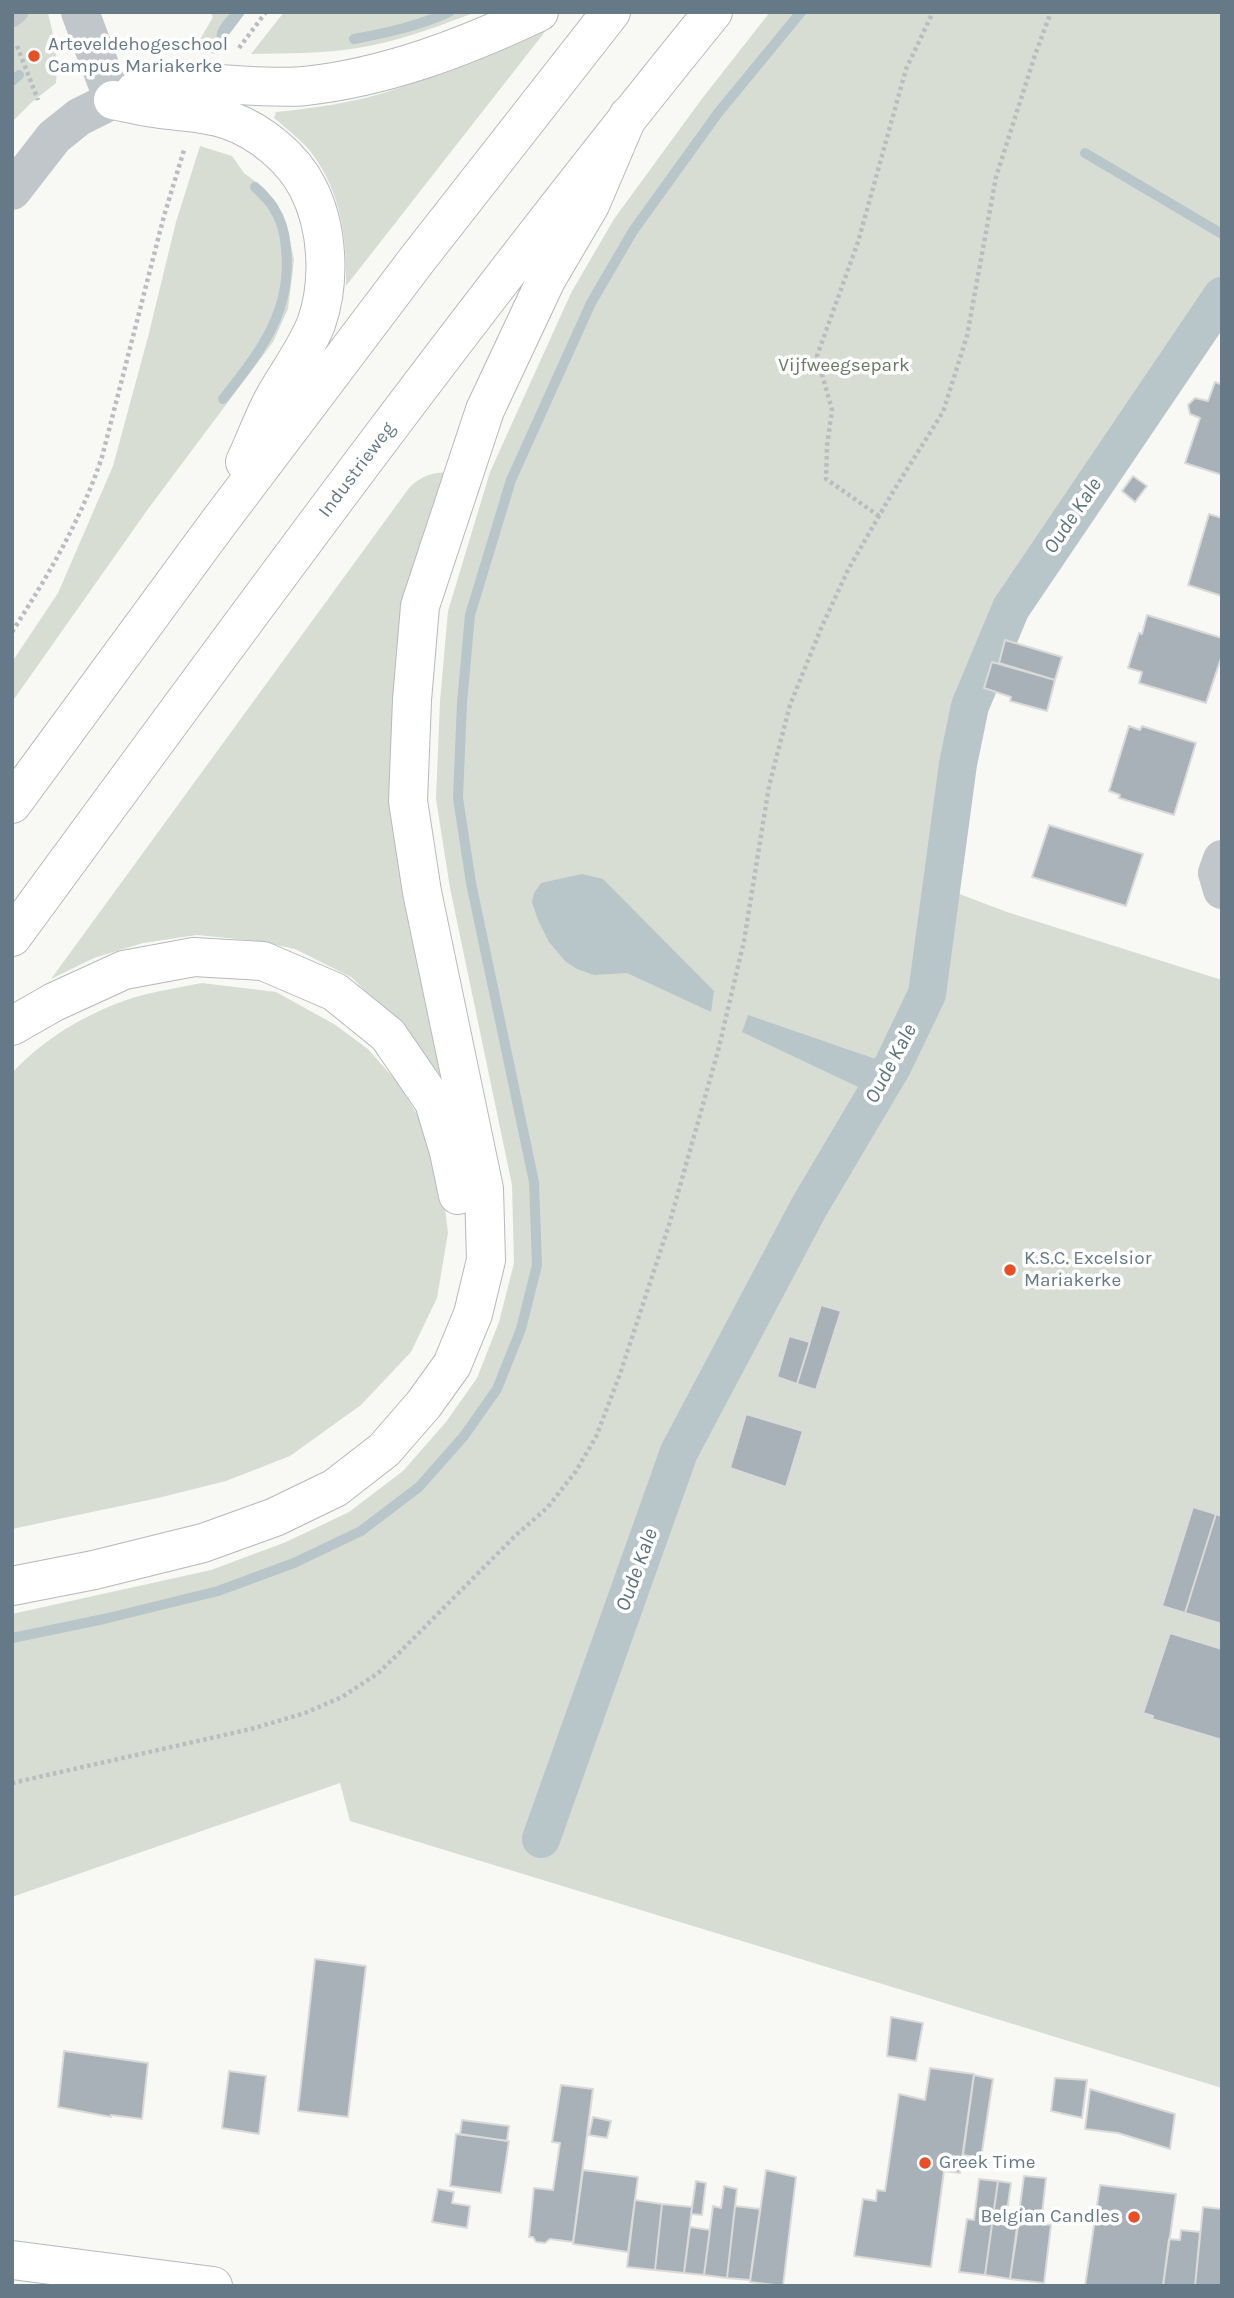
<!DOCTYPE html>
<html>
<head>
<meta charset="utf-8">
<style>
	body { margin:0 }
	#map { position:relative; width:1234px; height:2298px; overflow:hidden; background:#f8f8f5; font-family:Karla,sans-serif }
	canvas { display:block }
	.frame { position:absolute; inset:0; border:14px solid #667987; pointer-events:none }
</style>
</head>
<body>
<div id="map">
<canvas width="1234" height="2298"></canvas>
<div class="frame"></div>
</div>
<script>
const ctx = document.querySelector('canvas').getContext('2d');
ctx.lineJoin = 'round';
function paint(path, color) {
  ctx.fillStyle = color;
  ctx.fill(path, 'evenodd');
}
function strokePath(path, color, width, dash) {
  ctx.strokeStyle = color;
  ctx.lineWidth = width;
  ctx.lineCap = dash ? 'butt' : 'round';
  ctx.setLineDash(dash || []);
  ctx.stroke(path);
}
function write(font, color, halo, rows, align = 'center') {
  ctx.font = font + ' Karla,sans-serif';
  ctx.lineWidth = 7;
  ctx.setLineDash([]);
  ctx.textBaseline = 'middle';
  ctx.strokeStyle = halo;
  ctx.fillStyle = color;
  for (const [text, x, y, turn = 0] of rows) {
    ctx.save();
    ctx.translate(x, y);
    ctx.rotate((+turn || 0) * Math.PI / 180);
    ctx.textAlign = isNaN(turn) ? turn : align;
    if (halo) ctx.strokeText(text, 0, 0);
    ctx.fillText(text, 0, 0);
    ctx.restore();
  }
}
const green = new Path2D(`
	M23,12l25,1c6,24 11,46 8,70l-24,19 -20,20v-95z
	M210,12h21l-9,12 -3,20 2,1 -6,9 -21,-4 19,-33z
	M284,12h192c-35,13 -70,27 -107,34 -39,8 -79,7 -118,8z
	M770,12h452v284l-211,312 -41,98 -12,58 -17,123 66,25 215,68v1108l-872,-267 -10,-38 -328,114v-283l199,-44 75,-28 63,-30 54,-41 43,-49 31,-44 22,-56 15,-59 -2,-78 -62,-297 -14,-89 4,-98 8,-90 42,-139 81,-179 43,-74 87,-119z
	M551,24l-205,262c1,-49 -5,-95 -36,-135 -10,-12 -24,-23 -36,-33l2,-6c38,-4 75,-9 111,-20 57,-19 110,-43 164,-68z
	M200,146l32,10 12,17 20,15 14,17 10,26 6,29 -6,49 -15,33 -125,167 -136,193v-40l46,-69 55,-127 35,-129 28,-115z
	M449,472l-47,182 46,430 -66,-77 -31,-30 -56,-28 -37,-8 -61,-6 -54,8 -49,15 -43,21 358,-491c13,-13 23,-15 40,-16z
	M202,983l74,9 58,32 34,25 29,33 28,45 16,47 7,59 -11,65 -26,54 -50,53 -71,51 -64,25 -68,17 -146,31v-456c34,-37 83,-65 131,-78 19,-5 40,-8 59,-12z`);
const water = new Path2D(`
	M231,12h15l-25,33c-11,-11 2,-23 10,-33z
	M582,874l21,5 111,112 -3,21 -84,-39 -33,2 -17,-6 -11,-7 -17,-20 -11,-22 -6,-18 2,-9 7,-10z
	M748,1015l145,50 -18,30 -133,-63z`);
const stream = new Path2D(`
	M354,39c32,-6 65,-13 95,-27
	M12,81l7,-6
	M1085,153l137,81
	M223,399c37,-47 70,-88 63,-151 -1,-14 -5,-29 -13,-41 -4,-7 -12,-14 -18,-20
	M12,1638l92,-19 114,-28 76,-28 67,-32 58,-44 45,-51 33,-47 24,-60 16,-64 -3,-83 -63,-299 -13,-85 4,-95 8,-88 41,-135 80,-177 42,-72 85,-118 83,-101`);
const canal = new Path2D(`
	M541,1839l138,-387 130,-245 84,-142 34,-71 31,-230 12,-58 41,-98 211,-312`);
const building = new Path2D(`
	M1222,376v99l-37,-12 15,-45 -10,-4 -2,-9 7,-7 13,3 7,-19 5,2z
	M1133,476l14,10 -12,16 -13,-11z
	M1209,514l13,4v78l-34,-11z
	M1147,615l75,23v17l-16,48 -67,-20 3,-11 -14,-4 11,-35 3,1z
	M1005,640l57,17 -7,23 -56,-17z
	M992,662l63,18 -8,31 -37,-10 1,-4 -27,-9z
	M1129,726l11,4 2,-4 54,17 -22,72 -55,-17 1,-3 -11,-4z
	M1049,825l94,29 -17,52 -94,-29z
	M821,1305l20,6 -25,79 -19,-6z
	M789,1336l21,6 -13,42 -20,-7z
	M746,1414l57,17 -17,56 -56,-19z
	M1193,1507l23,7 -31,99 -23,-7z
	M1216,1514l6,2v108l-37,-11z
	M1170,1633l52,16v91l-70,-21 1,-3 -10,-3z
	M315,1959l51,7 -18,151 -50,-6z
	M891,2017l32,6 -7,38 -29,-5z
	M64,2051l84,12 -6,56 -31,-4v2l-53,-10z
	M930,2068l44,6 -14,99 -16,-2 -13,96 -77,-11 9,-57 13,2 1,-11 8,1 14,-97 26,6z
	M229,2071l37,5 -7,58 -37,-6z
	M974,2075l19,4 -12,79 -18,-3z
	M1055,2078l32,2 -5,38 -31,-7z
	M561,2085l32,4 -20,153 -23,-3 -5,4 -9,-1 -3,-5h-4l5,-49 19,2 7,-47 -8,-1z
	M1090,2089l85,25 -5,35 -52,-16 -33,-4z
	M593,2117l18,4 -4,17 -18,-3z
	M462,2120l47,6 -2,15 -47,-7z
	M456,2134l53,7 -8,52 -51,-7z
	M583,2170l55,7 -10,75 -55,-8z
	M766,2170l30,7 -13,109 -33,-4z
	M1024,2176l22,2 -5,46 10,1 -7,58 -34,-4z
	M979,2179l19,2 -13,94 -26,-3 8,-53 7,1z
	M696,2181l10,2 -4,32 -11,-1z
	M998,2181l13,2 -4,28 13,2 -10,66 -25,-4z
	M1100,2185l76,9 -13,92h-78z
	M724,2186l13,3 -10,89 -23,-3 9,-69 8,2z
	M438,2189l16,3 -2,11 18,3 -3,22 -35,-6z
	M635,2200l27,4 -7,66 -28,-3z
	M662,2204l30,3 -8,66 -29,-3z
	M735,2206l25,3 -10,71 -23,-2z
	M1203,2207l19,2v77h-27z
	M690,2227l20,3 -6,45 -20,-2z
	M1181,2230l19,2 -5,54h-32l6,-47 11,1z`);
const path = new Path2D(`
	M17,46l21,54
	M239,48l27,-36
	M879,516l-53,-37 1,-33 5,-36 -15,-54 41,-114 48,-173 27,-57
	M12,632c37,-58 68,-110 90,-175l62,-241 20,-66
	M12,1783l239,-54 54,-16 37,-16 35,-23 18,-17 120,-121 33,-29 28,-36 20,-34 24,-63 49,-149 49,-174 26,-110 25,-155 21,-81 32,-79 27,-58 45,-78 49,-78 24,-76 29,-159 39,-122 16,-43`);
const service = new Path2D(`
	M12,17l6,-5`);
const minor = new Path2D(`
	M80,12l33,88
	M1222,859l-5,14 5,17`);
const tertiary = new Path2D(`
	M12,191l42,-54 25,-20 34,-17`);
const primary = new Path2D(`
	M12,2260l201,26`);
const trunk = new Path2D(`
	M135,91c45,-17 120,0 170,-5 82,-9 160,-39 234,-74
	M113,100c15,3 31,7 47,9 23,3 46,3 68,11 32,11 65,38 80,68 20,39 23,94 8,136 -11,27 -28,49 -42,74 -11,20 -19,43 -29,64
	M12,804l204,-278 200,-265 195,-249
	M12,937c229,-312 457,-625 701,-925
	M12,1026l42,-24 70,-32 70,-13 69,4 72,31 53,43 46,67 15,50 9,43
	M12,1586l82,-16 109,-27 72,-26 60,-29 49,-38 40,-46 28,-39 21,-51 13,-54 -2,-71 -62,-297 -14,-91 4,-101 8,-94 65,-196 61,-130 44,-75 38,-89`);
const markers = [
	[34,56,7,"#ea4e24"],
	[1010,1270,7,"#ea4e24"],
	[925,2163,7,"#ea4e24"],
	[1134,2217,7,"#ea4e24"]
];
const poiNames = [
	["Arteveldehogeschool",48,45],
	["Campus Mariakerke",48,67],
	["K.S.C. Excelsior",1024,1259],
	["Mariakerke",1024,1281],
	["Greek Time",939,2163],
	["Belgian Candles",1120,2217,"right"]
];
const parkNames = [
	["Vijfweegsepark",844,366]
];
const streetNames = [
	["Industrieweg",357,470,-53]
];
const waterNames = [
	["Oude Kale",1073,516,-56],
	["Oude Kale",891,1064,-62],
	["Oude Kale",637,1570,-70]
];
paint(green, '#d8ddd4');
paint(water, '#b8c5c9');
strokePath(stream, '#b8c5c9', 10);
strokePath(canal, '#b8c5c9', 38);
paint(building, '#a8b1b7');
strokePath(building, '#dadad8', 2);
strokePath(primary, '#b4babe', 40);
strokePath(trunk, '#b4b9bc', 40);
strokePath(path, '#b9bdc0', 4.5, [3.5, 3.5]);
strokePath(service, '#c1c6ca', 21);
strokePath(minor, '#c1c6ca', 38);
strokePath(tertiary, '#c1c6ca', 38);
strokePath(primary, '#fff', 38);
strokePath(trunk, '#fff', 38);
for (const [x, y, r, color] of markers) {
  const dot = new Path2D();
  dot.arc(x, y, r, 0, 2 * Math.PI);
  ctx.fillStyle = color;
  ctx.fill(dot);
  strokePath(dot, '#fff', 2.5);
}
write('19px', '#667987', '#fff', poiNames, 'left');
write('19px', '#667961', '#fff', parkNames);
write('19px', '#667987', '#fff', streetNames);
write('italic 21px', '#5d747c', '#fff', waterNames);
</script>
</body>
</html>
